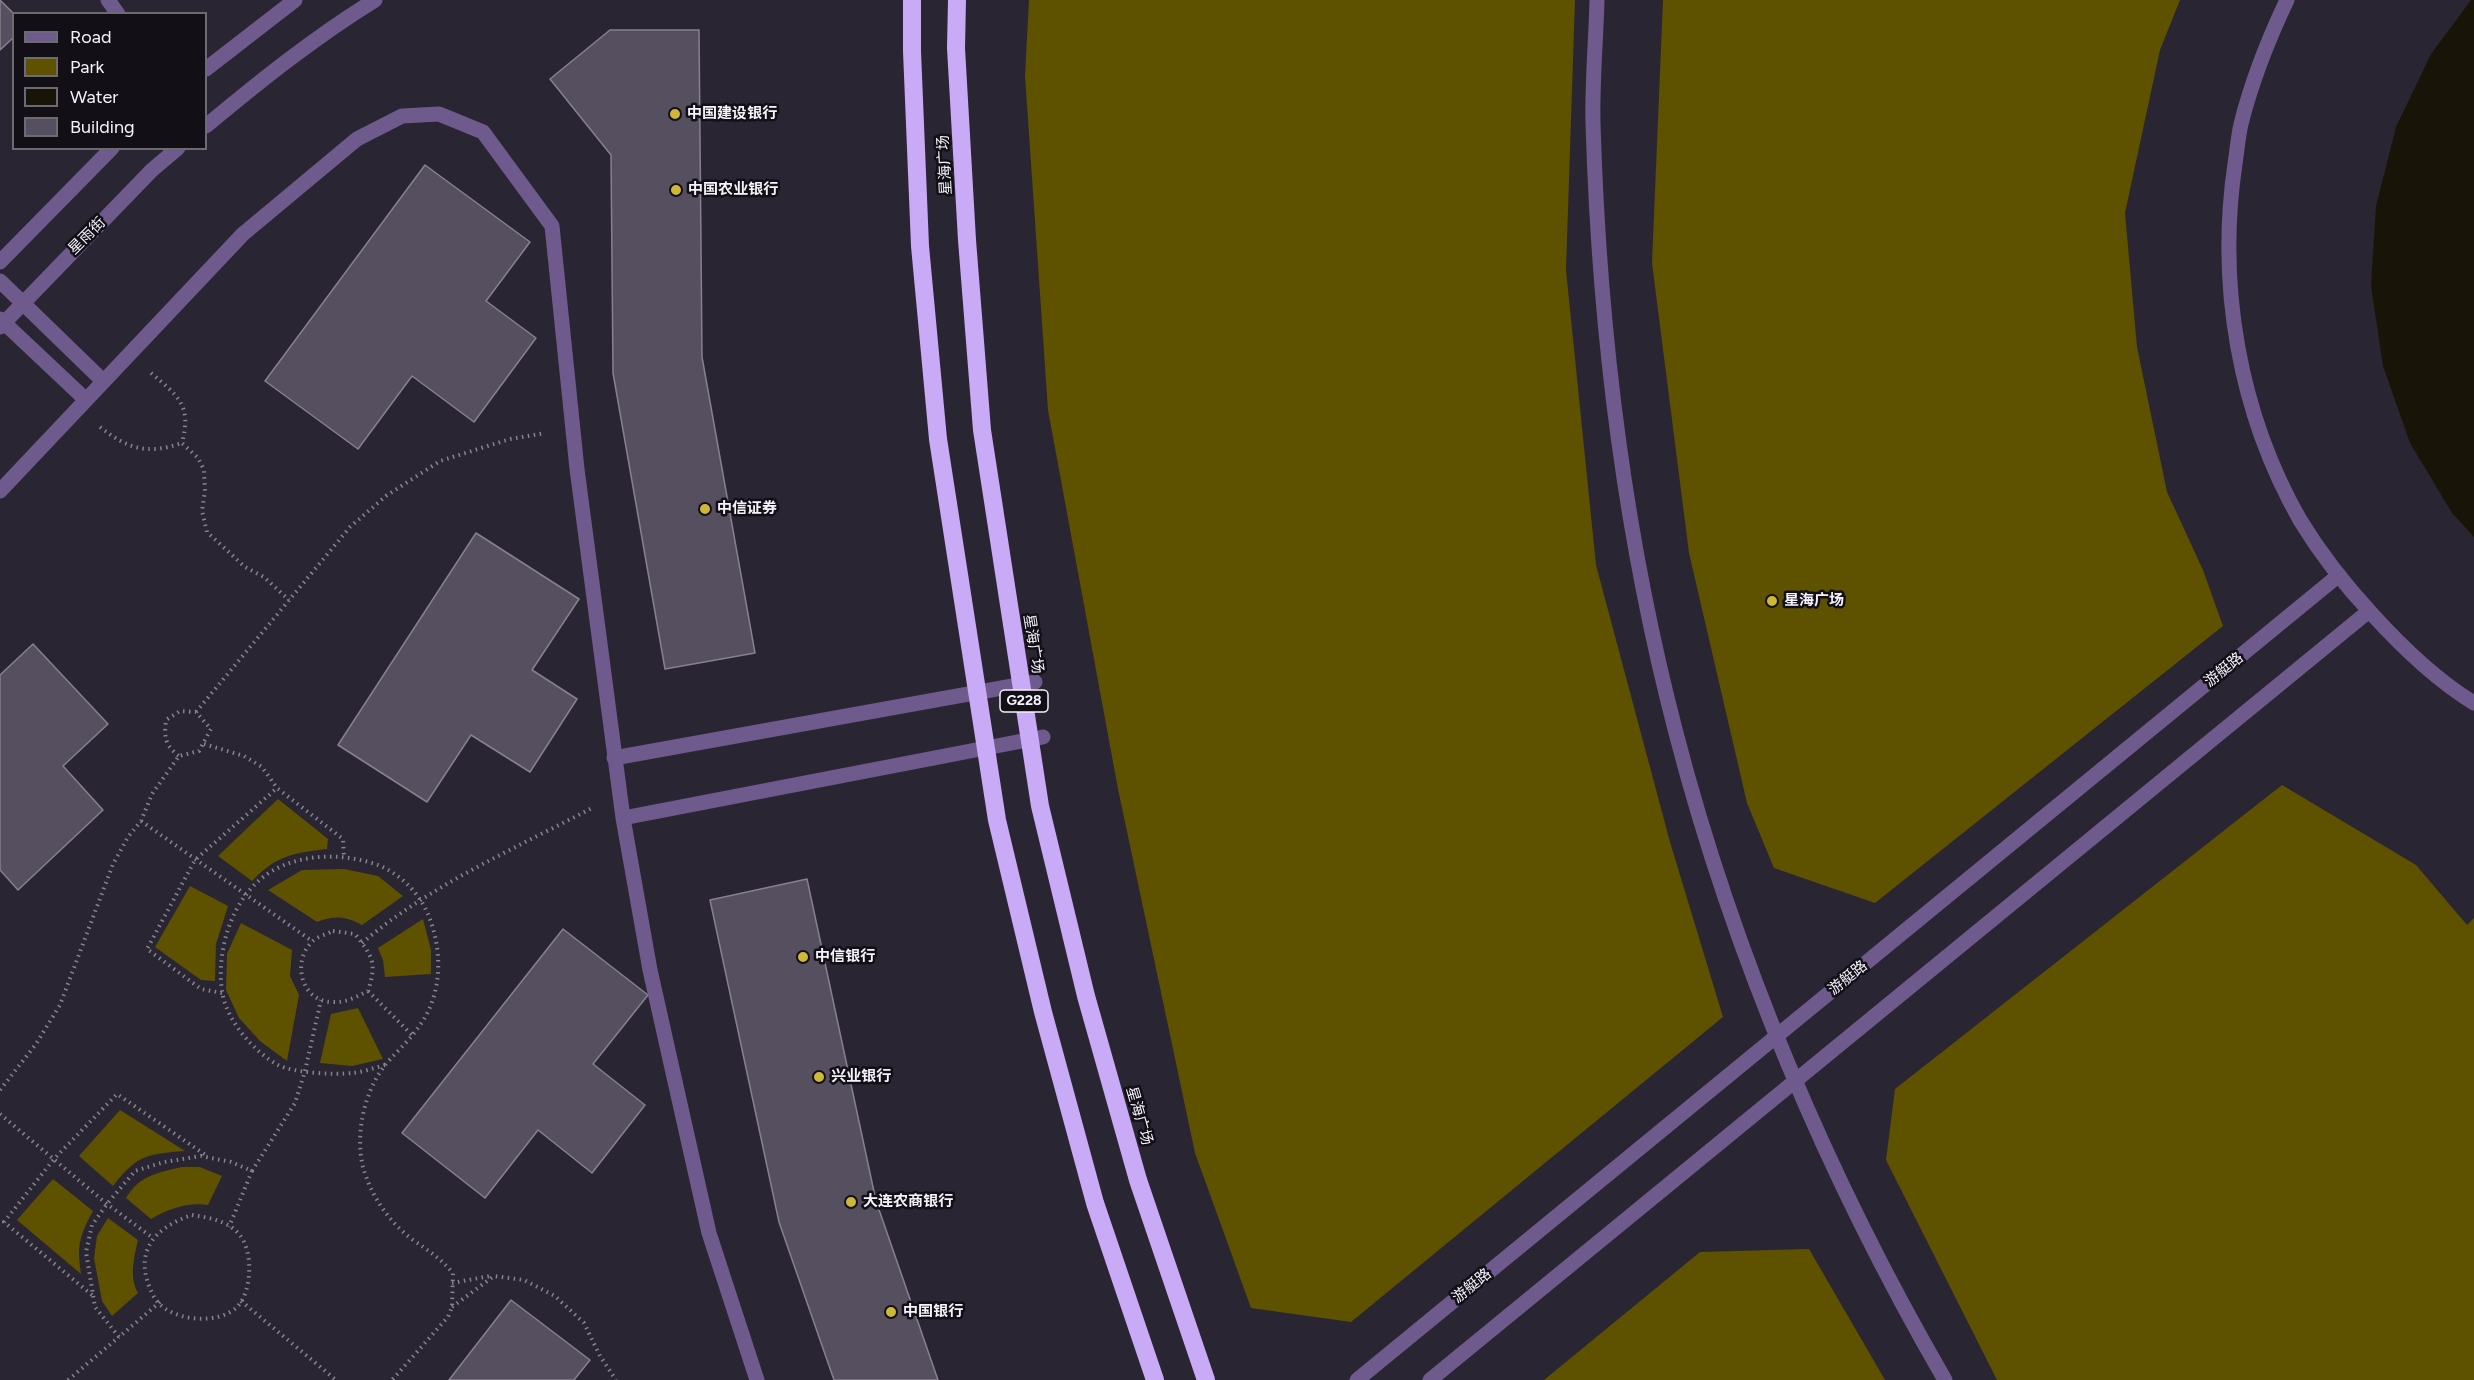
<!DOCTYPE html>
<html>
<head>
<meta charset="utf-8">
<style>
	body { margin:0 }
	#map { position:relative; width:2474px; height:1380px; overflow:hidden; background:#2a2533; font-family:Figtree,sans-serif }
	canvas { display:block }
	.legend { position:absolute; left:12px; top:12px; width:195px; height:138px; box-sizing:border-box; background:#120f16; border:2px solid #6d6a72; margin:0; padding:8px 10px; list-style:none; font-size:18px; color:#f6f2fc }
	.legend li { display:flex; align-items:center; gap:12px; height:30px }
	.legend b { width:30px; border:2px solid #6d6a72 }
</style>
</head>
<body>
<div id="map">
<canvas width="2474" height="1380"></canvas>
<ul class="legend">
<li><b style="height:8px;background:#6e5a8c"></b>Road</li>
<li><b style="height:16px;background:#5e5100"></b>Park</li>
<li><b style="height:16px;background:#181508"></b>Water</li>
<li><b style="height:16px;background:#554f5f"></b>Building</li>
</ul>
</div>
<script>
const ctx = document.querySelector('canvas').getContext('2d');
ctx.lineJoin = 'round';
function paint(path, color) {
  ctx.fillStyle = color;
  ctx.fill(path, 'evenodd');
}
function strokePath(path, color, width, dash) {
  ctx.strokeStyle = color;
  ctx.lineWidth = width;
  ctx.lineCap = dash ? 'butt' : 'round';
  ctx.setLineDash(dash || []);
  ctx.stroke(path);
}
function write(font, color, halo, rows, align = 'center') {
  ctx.font = font + ' Figtree,"Noto Sans SC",sans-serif';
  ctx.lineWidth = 5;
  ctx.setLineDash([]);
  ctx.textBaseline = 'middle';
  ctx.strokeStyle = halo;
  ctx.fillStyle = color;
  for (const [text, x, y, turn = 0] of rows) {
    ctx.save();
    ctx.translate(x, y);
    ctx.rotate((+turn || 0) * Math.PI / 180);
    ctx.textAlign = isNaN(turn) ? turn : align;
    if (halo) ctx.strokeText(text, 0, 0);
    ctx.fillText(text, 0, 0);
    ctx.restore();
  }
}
const green = new Path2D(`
	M1029,0h546l-9,270 30,295 74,277 53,175 -372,305 -100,-14 -56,-155 -77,-364 -70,-379 -23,-334z
	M1663,0h517l-20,50 -35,163 12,134 30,145 36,78 20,56 -348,277 -101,-35 -27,-65 -58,-250 -37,-290z
	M2282,785l134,80 51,60 7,-7v462h-477l-111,-220 9,-71z
	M278,799l50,40 -1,10c-33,4 -50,6 -75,32l-34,-25z
	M344,869l34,7 25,20 -41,29c-16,-9 -28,-10 -45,-3l-49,-32 34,-20z
	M190,886l38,20 -12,38 -1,37 -14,-1 -46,-33z
	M423,919l8,31v24l-46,3 -2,-17 -5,-12z
	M241,923l51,27 -2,26 9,19 -12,66 -27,-20 -21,-23 -13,-28 1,-36z
	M358,1008l25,51 -31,7 -32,-3 11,-49z
	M120,1110l65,41c-38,3 -48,4 -72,35l-34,-30z
	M182,1167h18l22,9 -14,29c-20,-3 -40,4 -57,14l-25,-21c14,-23 31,-25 56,-31z
	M53,1179l40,32c-14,26 -16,34 -12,63l-64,-54z
	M108,1218l30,22c-4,18 -9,37 0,53l-26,23 -10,-15 -8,-43 3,-22z
	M1809,1249l76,131h-341l156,-128z`);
const water = new Path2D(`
	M2471,0h3v537l-22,-24 -42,-70 -27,-77 -12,-80 5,-80 20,-79 35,-73z`);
const building = new Path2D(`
	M0,0l14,14v23l-14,13z
	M610,30h89l3,327 53,296 -90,16 -52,-296 -2,-218 -61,-76z
	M425,165l105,77 -44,59 50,37 -62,84 -62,-46 -54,73 -93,-68z
	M476,533l103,66 -47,71 45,29 -47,73 -59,-37 -44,67 -89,-57z
	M33,644l75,80 -45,42 40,44 -85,80 -18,-20v-195z
	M807,879l69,322 62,179h-104l-55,-158 -69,-322z
	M563,929l85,66 -55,69 52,41 -53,68 -54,-43 -53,68 -83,-65z
	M511,1300l79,60 -16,20h-125z`);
const path = new Path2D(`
	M151,373c27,23 41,32 31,70l16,15 6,12 1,21 -3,20 5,21 38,35 19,10 25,23
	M100,427c28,22 47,28 82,16
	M196,712l154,-185 36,-31 54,-35 70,-22 35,-6
	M204,744l40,12 18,11 15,21 66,51 1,19
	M141,821l171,120
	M333,931l22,3c18,23 22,29 13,57 -12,6 -22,12 -36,11 -30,0 -41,-40 -20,-60 4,-5 15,-8 21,-11z
	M362,943c68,-58 154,-95 232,-136
	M368,991l44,44
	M222,993l-21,-4 -54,-40 48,-89 82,-72
	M385,1065c-11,3 -22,7 -32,8 -18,2 -60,0 -75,-8 -25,-14 -52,-45 -56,-74 -6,-43 11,-97 50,-120 31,-18 72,-18 106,-6 21,8 40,27 49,47 16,36 16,81 -7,113 -10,15 -23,26 -34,39 -22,27 -31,70 -23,103 8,29 26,55 50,73 16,11 27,18 40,33l-1,34 -4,10 -56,63
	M0,1090l36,-46 24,-39 53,-141 15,-27 13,-16 11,-27 27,-38 20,-5 12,-22 -15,-17 -16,-1 -14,9c-2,18 -1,25 13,36
	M0,1114l107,90 46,34
	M252,1171l43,-68 10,-32 16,-71
	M192,1215c17,3 34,5 46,18 16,17 14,57 0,73 -20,21 -73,15 -85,-11 -21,-42 0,-67 39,-80z
	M452,1283l38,-7
	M92,1295l-88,-73 50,-63 63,-65 90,62
	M241,1301l95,79
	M160,1302l-41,35 -24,-30 -9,-55 6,-27 15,-21 28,-33 29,-9 37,-6 30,6 21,9 -23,56
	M452,1307l42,-31 30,4 31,16 29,27 16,33 16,24
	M68,1380l51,-43`);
const minor = new Path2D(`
	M108,0l10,14
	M1597,0c-1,41 -5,82 -4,123 6,205 31,411 83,610 58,224 153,447 269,647
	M2287,0c-19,40 -35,80 -46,124 -3,13 -4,27 -6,40 -18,121 4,249 65,356 20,33 45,65 72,94 30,33 64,66 102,89
	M206,69l89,-69
	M206,126c54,-45 109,-89 169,-126
	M0,262l112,-114
	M0,281l103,100
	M0,319l85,80
	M0,327l152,-157 26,-22
	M0,491l243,-257 114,-95 45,-23 37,-2 44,18 69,94 25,243 46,349 27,152 59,263 48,147
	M614,758l421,-76
	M623,818l420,-81
	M1357,1380l982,-805
	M1430,1380l939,-769`);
const highway = new Path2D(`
	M912,0v51l8,195 18,193 59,381 46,192 52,191 60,177
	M957,0l-1,48 11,192 15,190 58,376 46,190 52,184 68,200`);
const markers = [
	[675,114,6,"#cfb837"],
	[676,190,6,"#cfb837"],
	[705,509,6,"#cfb837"],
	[1772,601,6,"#cfb837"],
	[803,957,6,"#cfb837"],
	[819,1077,6,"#cfb837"],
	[851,1202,6,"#cfb837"],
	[891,1312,6,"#cfb837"]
];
const shields = [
	[1024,701,48]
];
const shieldNames = [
	["G228",1024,701]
];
const poiNames = [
	["中国建设银行",687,114],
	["中国农业银行",688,190],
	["中信证券",717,509],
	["星海广场",1784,601],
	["中信银行",815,957],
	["兴业银行",831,1077],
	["大连农商银行",863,1202],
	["中国银行",903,1312]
];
const streetNames = [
	["星海广场",945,165,-93],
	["星雨街",87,236,-45],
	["星海广场",1033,644,81],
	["游艇路",2224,670,-39],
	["游艇路",1848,978,-39],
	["星海广场",1139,1116,74],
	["游艇路",1472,1286,-39]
];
paint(green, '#5e5100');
paint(water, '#181508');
paint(building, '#554f5f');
strokePath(building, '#878091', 1.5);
strokePath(path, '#898491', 4, [1.5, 4.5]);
strokePath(minor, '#6e5a8c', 15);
strokePath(highway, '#c8aaf6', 18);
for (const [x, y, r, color] of markers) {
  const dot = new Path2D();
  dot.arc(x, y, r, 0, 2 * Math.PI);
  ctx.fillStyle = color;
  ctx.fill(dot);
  strokePath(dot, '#120f16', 2);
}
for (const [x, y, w] of shields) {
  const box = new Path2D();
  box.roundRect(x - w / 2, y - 11, w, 22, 4.5);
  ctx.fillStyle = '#120f16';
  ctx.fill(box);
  strokePath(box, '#f6f2fc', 1.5);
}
write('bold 14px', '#f6f2fc', null, shieldNames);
write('bold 15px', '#f6f2fc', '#120f16', poiNames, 'left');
write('15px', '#f6f2fc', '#120f16', streetNames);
</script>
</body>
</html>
